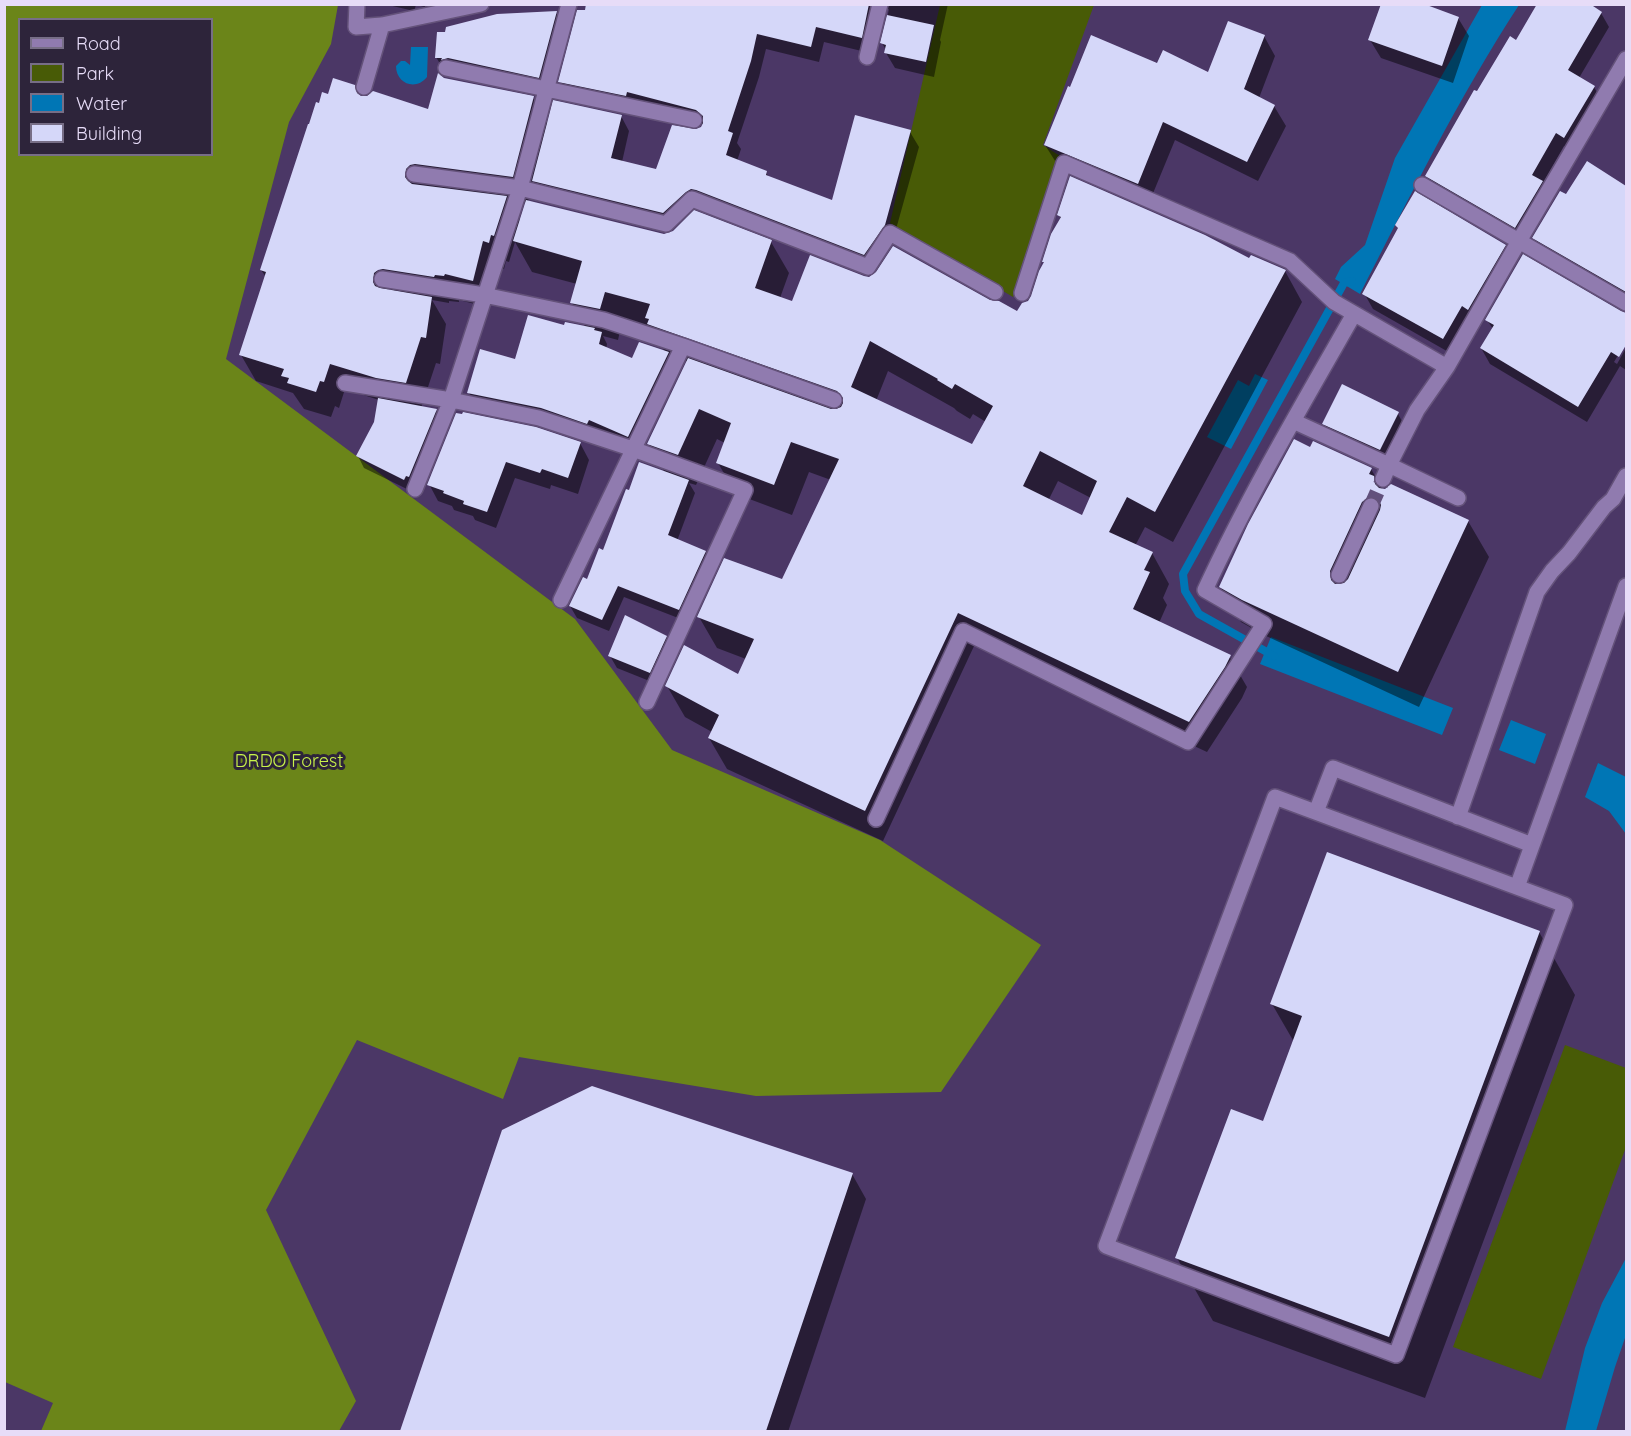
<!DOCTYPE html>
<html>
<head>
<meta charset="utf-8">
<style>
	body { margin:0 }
	#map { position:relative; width:1631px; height:1436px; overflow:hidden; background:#4b3766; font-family:Quicksand,sans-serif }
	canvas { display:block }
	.frame { position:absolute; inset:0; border:6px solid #e7dcf8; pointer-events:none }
	.legend { position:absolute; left:18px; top:18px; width:195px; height:138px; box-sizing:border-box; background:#2d243a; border:2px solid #776e86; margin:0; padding:8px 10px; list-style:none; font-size:18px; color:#e7dcf8 }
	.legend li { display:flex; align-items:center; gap:12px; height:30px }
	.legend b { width:30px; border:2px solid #776e86 }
</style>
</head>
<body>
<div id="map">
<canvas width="1631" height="1436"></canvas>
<div class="frame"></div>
<ul class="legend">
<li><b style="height:8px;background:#907baf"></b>Road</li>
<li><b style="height:16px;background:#485b06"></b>Park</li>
<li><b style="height:16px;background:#0076b5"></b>Water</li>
<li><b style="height:16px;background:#d5d7f9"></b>Building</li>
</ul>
</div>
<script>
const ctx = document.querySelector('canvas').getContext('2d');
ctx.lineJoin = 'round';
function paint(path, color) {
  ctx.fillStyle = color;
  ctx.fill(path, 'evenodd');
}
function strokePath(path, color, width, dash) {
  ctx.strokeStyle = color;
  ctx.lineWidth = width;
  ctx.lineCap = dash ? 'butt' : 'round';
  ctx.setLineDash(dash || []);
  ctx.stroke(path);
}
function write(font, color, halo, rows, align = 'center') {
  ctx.font = font + ' Quicksand,sans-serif';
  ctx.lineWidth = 6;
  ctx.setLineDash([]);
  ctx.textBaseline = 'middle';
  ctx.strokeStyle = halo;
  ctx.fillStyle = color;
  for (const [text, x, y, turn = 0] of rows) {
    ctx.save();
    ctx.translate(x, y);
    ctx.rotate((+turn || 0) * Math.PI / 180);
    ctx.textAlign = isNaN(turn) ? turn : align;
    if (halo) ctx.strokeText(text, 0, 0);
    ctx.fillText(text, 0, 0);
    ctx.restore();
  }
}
const green = new Path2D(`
	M940,5h154l-51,140 17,11 -35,117 -12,24 -123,-74z
	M1565,1045l61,23v79l-85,232 -88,-32z`);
const forest = new Path2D(`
	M5,5h333l-7,39 -42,78 -63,237 349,260 97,131 208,90 161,105 -100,147 -185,4 -237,-39 -16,42 -146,-59 -91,170 90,191 -17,30h-298l12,-28 -48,-21zM20,20h192v134h-192z`);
const water = new Path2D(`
	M1482,5h37c-60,92 -109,191 -159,289l-25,-15 6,-12 24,-22 30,-87z
	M411,47h17l-1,30c-11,14 -31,7 -31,-11l5,-5h4l5,4z
	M1255,374l13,6 -37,69 -24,-12 31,-57 11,6z
	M1271,637l182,71 -11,27 -182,-71z
	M1511,720l35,14 -11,30 -36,-14z
	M1598,763l28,14v57l-17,-23 -24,-14z
	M1626,1258v77l-11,32 -19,64h-31l20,-83 17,-45z`);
const shadow = new Path2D(`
	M384,4h41v3l-9,-2 -2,6z
	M689,4h259l-8,36 1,2 -7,35 -39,-9 -9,-15v-3l-4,-7 7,-34 -4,1 -15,43 -46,-11 -5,20 -53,-13 -7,28 -22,66 4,6 -4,12 29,11 3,6 64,24 77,-70 9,15 -26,93 -20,30 -179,-63 -22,21 -130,-32 -9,-15 -5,21 136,33 107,7 18,31 -9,25 13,5 71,-25 126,24 28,11 11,-11 32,-83 -2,-4 191,45 35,11 17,31 -129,240 -28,-15 -10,19 17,7 17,31 -6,14 4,7 -8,18 70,33 18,31 -5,11 -35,54 -232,-108 -92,197 -156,-72 -18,-31 3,-6 -27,-15 -18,-31 72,-10 7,-17 -29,-11 -18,-31 84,-36 48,-101 -22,-8 -17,43 -56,-21 -18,-31 7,-20 -8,-4 -21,46 -7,-2 6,10 -18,48 28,11 7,12 -26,57 -62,-24 -15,34 -32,-13 -7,-12 18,-25 16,-29 61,-79 -16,-29 39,-82 -18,-6 -35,92 -160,-44 -6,-11 96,-66 21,1 -14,-25 5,-19 -45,-12 -17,-30 -6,20 -3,-1 -2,8 -7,-2 -10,40 -28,-7v2l-10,-1v2l-17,-3 14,24 -6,40 -4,-1 -15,45 15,3 7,11 -32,69 -47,-23 -6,-12 17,-34 4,-22 -34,-11 -6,19 -4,-2 -4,11 -27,-8 -11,-16 -37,-12 -15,-26 25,-78 -5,-7 68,-174 25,-10 6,12 69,12 14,-31 90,19 16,26 72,-8 8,15 -7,31 34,9 48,-46 -68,-18 -67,-10 -9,-16zM508,200l19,3 -6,19zM376,263l16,28h-3l-16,-27zM622,322l30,8 13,22 -33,8 -26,-11 1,-5 -4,-8 15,4zM888,371l66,37 3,3 13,8 3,-5 13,8 -13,24 -97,-45zM1058,481l33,17 -8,19 -34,-18z
	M556,13l8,14 -17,65 -102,-20 -9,-15z
	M1601,13l8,14 -30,51 15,9 8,14 -31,49 -7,-4 -21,37 7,13 -26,45 -89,-51 -8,-14 50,-83 40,-51z
	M1458,18l11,18 -16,47 -72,-25 -11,-18z
	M1264,36l11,20 -16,42 15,8 12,20 -28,55 -83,-41 -26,63 -92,-39 -12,-19 113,-81 51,10z
	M1592,166l34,21v114l-83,-48 -9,-15z
	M1396,225l109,21 9,16 -62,92 -79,-45 -9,-16 35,-63z
	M1626,313v29l-12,20 3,2 9,-16v22l-6,-4 -33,56 -97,-58 -9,-16 12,-19 -6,-9z
	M464,414l116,29 9,17 -11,34 -27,-9 -1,4 -35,-11 -19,50 -21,-8 -2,-4 -19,-6 -2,-4 -14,-5 -9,-17z
	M1398,414l10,18 -17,36 -57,-26 -10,-18z
	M1311,449l60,20 12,21 85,31 21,36 -70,150 -155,-72 -23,-13 -21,-36z
	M666,637l6,12 -15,35 -40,-16 -7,-12z
	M1539,932l36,63 -150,403 -212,-77 -36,-63 87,-135 30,-81 -22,-38z
	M504,1131l348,43 14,25 -78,233h-386z`);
const stream = new Path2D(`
	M1274,656l-75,-42 -14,-23 -2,-17 161,-291 8,-2`);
const building = new Path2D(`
	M586,4h283l-7,34 -46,-11 -5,20 -54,-13 -6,27 -23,70 5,2 -7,22 41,16 -1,4 66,25 23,-85 56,15 -26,95 -21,30 -168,-65 -5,-1 -5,3 -23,21 -131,-32 21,-81 69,15 -11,43 45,11 16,-44 24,4 5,-2 2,-4v-7l-7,-6 -69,-18 -1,4 -68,-14 19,-72h8z
	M1381,4h43l35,13 -17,49 -74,-26z
	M1537,4h53l12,8 -34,58 27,16 -31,52 -8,-5 -24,42 11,6 -28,47 -90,-52 49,-86 3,1 33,-55 6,4z
	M557,11l-18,67 -91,-20 -7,2 1,-2h-7l2,-26h8l1,-5 51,-13z
	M887,15l47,10 -8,37 -42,-9 2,-8 -6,-2z
	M1228,21l37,14 -21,54 31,16 -28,57 -84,-40 -25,62 -94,-39 24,-59 2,1 21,-52 66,28 6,-13 45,22z
	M438,73l6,5 90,18 -21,81 -98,-13 -5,1 -4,4 -1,8 3,4 4,3 95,12 -13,40 -3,-1 -2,8 -6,-2 -10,40 -28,-7 -1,2 -9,-1 -1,2 -51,-8 -5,1 -4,3 -1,9 2,4 5,2 52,9 -6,41 -5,-1 -15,46 -30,-5 -46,-14 -6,18 -4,-1 -4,11 -29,-9 2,-5 -8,-2 3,-7 -45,-14 27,-83 -6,-2 48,-146h1l7,-22 3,1 3,-11 6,2 5,-16 22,7 2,8 4,3h6l6,-5 55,18z
	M1587,161l39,25v106l-94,-54 28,-47 6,3z
	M1070,176l135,59 44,23 2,-3 35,15 -131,242 -28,-15 -18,35 44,20 -9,18 6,2 -17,37 98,46 -6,12 -36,55 -231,-109 -93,198 -157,-73 11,-23 -54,-29 19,-41 54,29 16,-35 -57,-22 27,-59 58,21 57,-120 -48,-17 -17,43 -58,-22 15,-40 -32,-14 -21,46 -31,-11 41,-86 143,51h5l5,-2 2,-4v-5l-6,-7 -190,-67 2,-5 -4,-1 5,-14 -45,-12 -5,17 -30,-6 12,-42 -69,-20 13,-41 138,34 9,-3 21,-21 78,30 -17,48 37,13 18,-46 54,21 5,1 7,-5 17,-26 97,54 9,1 18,10 5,-8 6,-2 3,-5 8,-25 5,-9h-2l9,-28 10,-17 -4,-2zM870,341l68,38 -1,1 15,9 3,-5 38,22 -21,38 -121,-57zM1040,451l57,30 -15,34 -59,-29z
	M1415,191l91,54 -38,65 -6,-4 -19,33 -81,-45 36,-66 -3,-3z
	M1523,254l98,57 5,2v32l-7,12 -8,-5 -33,55 -98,-59 14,-23 -9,-5z
	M528,315l36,10 1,-3 30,6 -1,2 8,2 -3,12 33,14 7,-16 30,10 -41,85 -39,-17 -2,4 -46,-16 -74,-15 13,-44 35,10z
	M1342,384l57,28 -19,38 -58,-26z
	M378,398l59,11 -28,68 -3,-1 -2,4 -48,-24 18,-34z
	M463,412l73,15 45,15 -13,36 -26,-9 -2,4 -34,-11 -19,50 -24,-8 1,-3 -21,-8 1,-2 -17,-6 29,-72 6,1z
	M1294,439l16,8 3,-6 59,27 -3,6 5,2 1,8 4,4 6,1 6,-5 78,36 -71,152 -156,-72 -23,-13 29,-63zM1370,496l5,1 4,3 2,5 -1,5 -32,69 -4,4 -9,1 -4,-4 -1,-9 32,-69z
	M639,462l50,18 -21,55 38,16 -27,59 -61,-24 -16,34 -33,-14 14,-29 4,2 12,-31 4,2 23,-61 3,1z
	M625,615l42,21 -17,37 -42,-17z
	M1327,852l213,79 -151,406 -214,-79 56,-149 32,12 39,-105 -32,-12z
	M592,1086l261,87 -87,258h-366l102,-301z`);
const minorTunnel = new Path2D(`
	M1371,506l12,-27`);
const minor = new Path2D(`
	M357,4l-1,23 26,-2 99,-21
	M867,57l13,-53
	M446,68l248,52
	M364,87l18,-62
	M414,174l106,14 146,36 26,-25 176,68 22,-34 105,59
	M1422,185l204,118
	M382,279l102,16 120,25 79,26 151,54
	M1022,293l42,-130 226,98 44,41 113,65
	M345,383l106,17 88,18 94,31 112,41 -98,212
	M1293,421l96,44 -6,14
	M415,489l36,-89 69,-212 49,-184
	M1458,498l-69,-33 28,-55 30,-43 72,-126 107,-182
	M1339,575l32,-69
	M561,600l122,-254
	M1275,797l290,108 -169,450 -290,-109z
	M1316,812l17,-44 199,77
	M1458,817l79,-225 15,-21 17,-18 35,-46 9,-8 13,-23
	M876,819l87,-188 225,111 76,-118 -59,-34c44,-95 97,-185 149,-276
	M1517,887l109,-301`);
const parkNames = [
	["DRDO Forest",289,762]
];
paint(green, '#485b06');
paint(forest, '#6b8519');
paint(water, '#0076b5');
paint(shadow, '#0007');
strokePath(stream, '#0076b5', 8);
paint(building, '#d5d7f9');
strokePath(minorTunnel, '#62507c', 15, [15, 8]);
strokePath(minor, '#64527a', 18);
strokePath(minor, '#907baf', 15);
write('18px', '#c8f34a', '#2d243a', parkNames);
</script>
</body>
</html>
